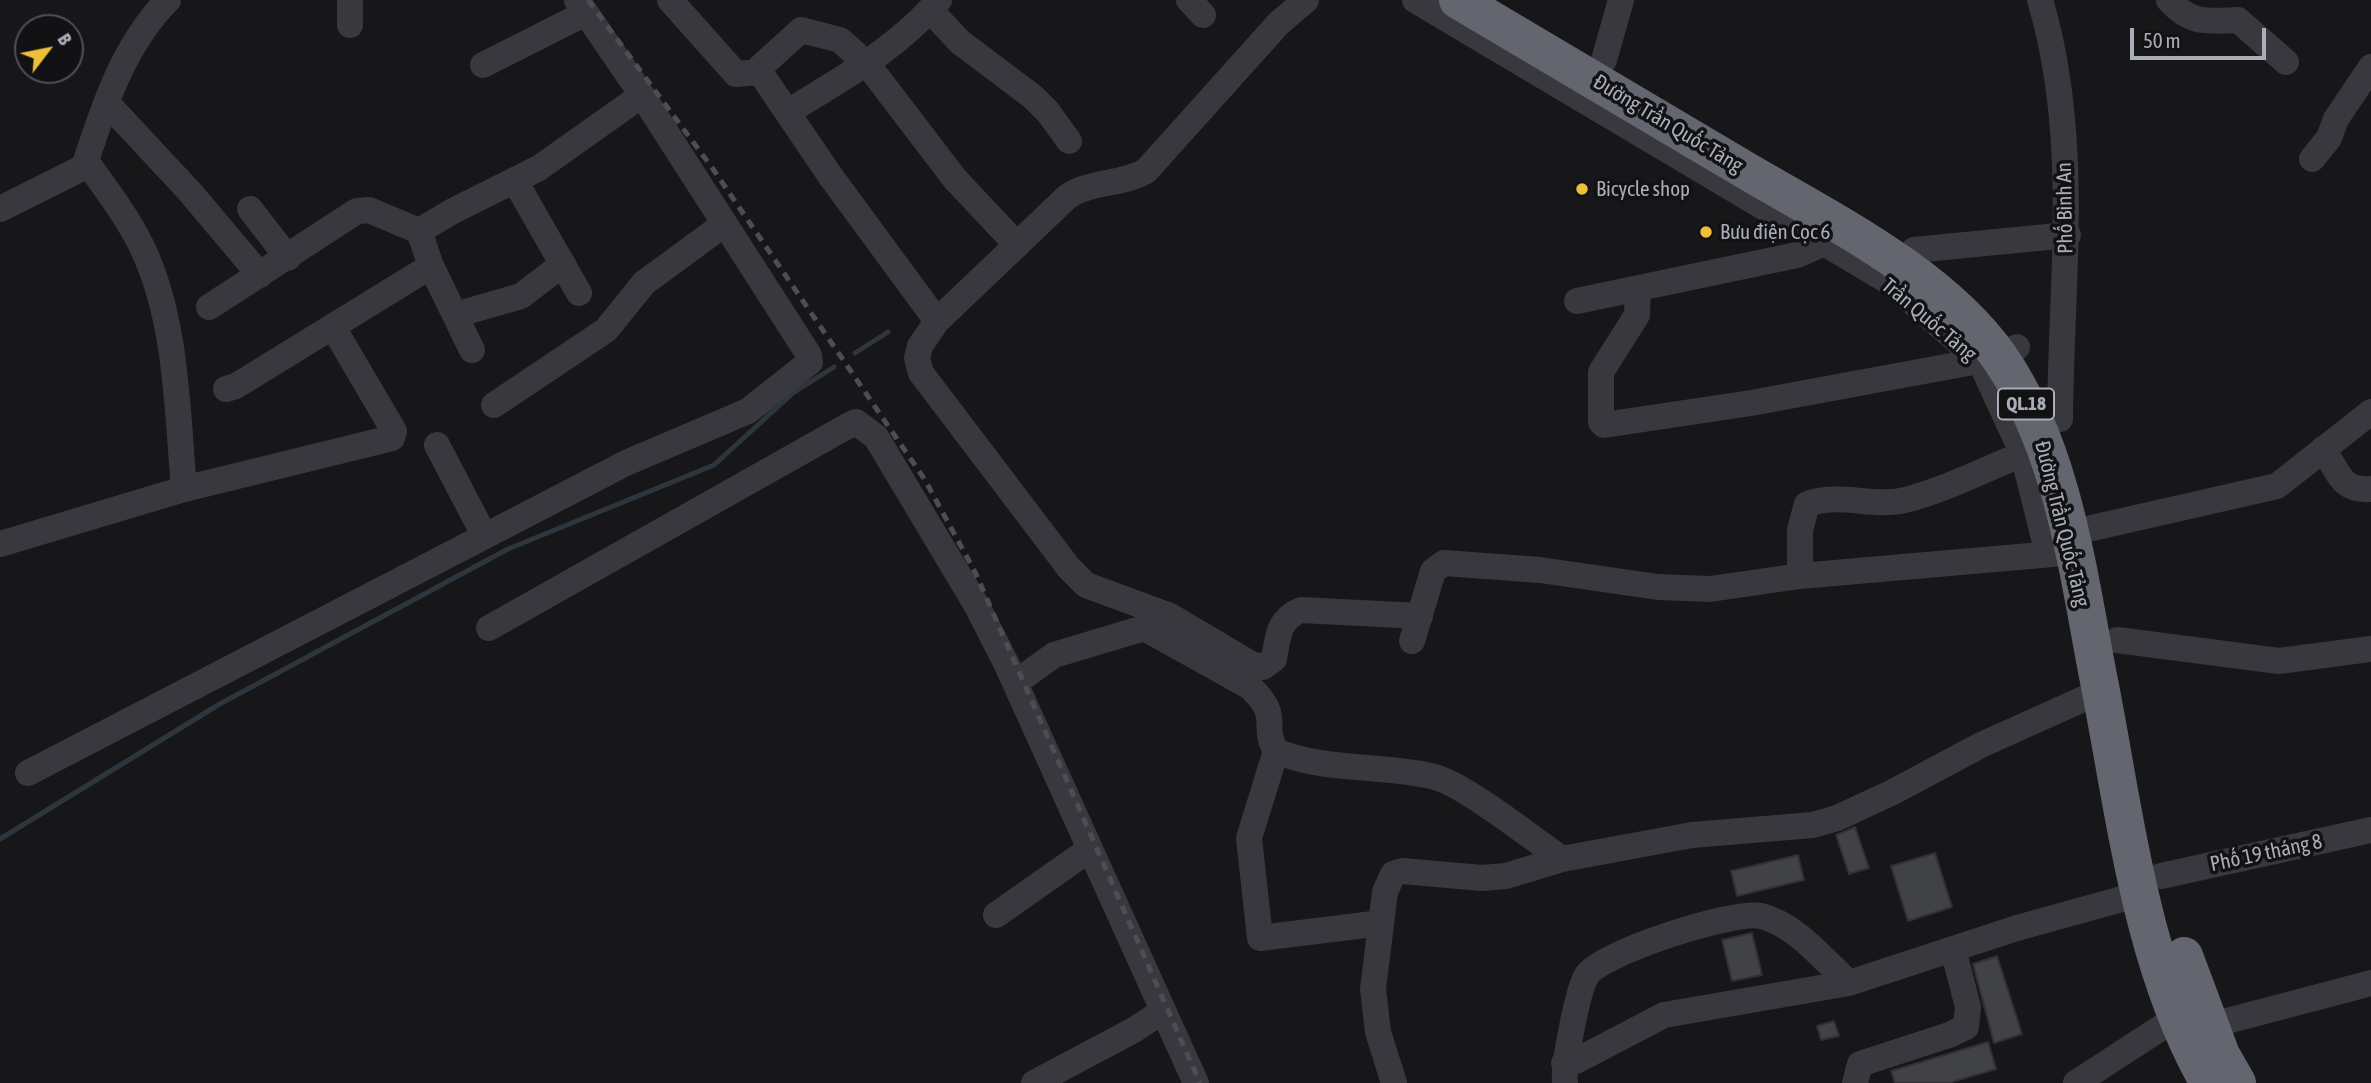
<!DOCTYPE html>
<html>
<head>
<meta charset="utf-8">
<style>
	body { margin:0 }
	#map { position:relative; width:2371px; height:1083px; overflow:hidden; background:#171719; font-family:"Asap Condensed",sans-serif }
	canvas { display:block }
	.north { position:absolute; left:14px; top:14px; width:70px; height:70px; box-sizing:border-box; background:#121214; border:2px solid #4e5056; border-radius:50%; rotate:58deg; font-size:19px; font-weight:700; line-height:28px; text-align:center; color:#a9adb8 }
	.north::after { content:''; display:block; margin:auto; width:24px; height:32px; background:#eec03a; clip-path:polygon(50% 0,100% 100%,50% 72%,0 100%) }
	.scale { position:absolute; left:2130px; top:28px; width:136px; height:32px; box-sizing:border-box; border:4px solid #a9adb8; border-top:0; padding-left:9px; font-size:21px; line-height:24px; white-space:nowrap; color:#a9adb8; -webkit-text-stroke:5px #121214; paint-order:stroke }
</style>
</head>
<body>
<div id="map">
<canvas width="2371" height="1083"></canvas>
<div class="north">B</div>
<div class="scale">50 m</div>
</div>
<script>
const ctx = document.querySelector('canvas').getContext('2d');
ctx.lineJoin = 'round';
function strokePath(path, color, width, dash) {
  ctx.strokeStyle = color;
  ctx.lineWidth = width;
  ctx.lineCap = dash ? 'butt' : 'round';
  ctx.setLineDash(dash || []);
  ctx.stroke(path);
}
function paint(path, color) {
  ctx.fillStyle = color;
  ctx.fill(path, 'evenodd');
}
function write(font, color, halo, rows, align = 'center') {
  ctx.font = font + ' "Asap Condensed",sans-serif';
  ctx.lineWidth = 7;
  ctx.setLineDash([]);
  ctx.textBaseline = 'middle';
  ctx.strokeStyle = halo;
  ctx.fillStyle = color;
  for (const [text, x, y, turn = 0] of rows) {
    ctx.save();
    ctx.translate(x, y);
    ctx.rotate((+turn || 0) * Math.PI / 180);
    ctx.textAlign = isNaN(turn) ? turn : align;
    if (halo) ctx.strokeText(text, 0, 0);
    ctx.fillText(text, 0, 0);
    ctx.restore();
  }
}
const stream = new Path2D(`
	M855,353l33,-21
	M0,839l218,-134 290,-156 206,-84 79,-72 41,-26`);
const building = new Path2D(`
	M1855,827l14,41 -20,6 -13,-39z
	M1935,853l17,54 -44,14 -17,-55z
	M1798,855l6,25 -67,16 -6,-25z
	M1752,933l10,42 -30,6 -10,-41z
	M1997,956l25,78 -28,9 -21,-79z
	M1834,1021l5,15 -18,4 -4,-14z
	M1988,1042l8,27 -47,14h-54l-4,-12z`);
const minor = new Path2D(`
	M350,0v25
	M670,0l66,74 24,-2 69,102 108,147
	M1189,0l14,15
	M1306,0l-27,23 -133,148c-24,14 -57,10 -79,26l-130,124 -17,25 -3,12 4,15 148,195 17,17 84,31 81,48 12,3 11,-8c4,-22 4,-40 27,-49l119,6
	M1415,0l473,281 92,80 43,93 25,100
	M2040,0c41,137 21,279 20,419
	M2169,0c22,25 39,21 69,20l48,42
	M930,10l30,32 73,55 15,15 21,29
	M1604,60l17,-60
	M483,65l103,-52
	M757,70l44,-40 39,10 28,25 87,114 62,66
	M108,104l82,88 70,83
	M788,112c57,-36 105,-60 151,-112
	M2312,159l17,-21 7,-19 35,-52
	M86,161c20,28 41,55 56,86 35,73 35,162 42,242
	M515,181l64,112
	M0,209l84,-42c19,-58 39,-122 84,-167
	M250,209l38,49
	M1914,250l154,-15
	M1638,289l-1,26 -36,57v50l3,3 147,-22 249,-46 17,-10
	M1577,301l220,-46 25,-11 10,-9
	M209,307l148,-96 12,-1 50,21
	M455,315l66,-19 42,-32
	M472,350l-41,-84 -12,-35 34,-20 86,-43 103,-73
	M226,389l10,-3 195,-120
	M494,405l112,-75 38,-47 79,-58
	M437,445l47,90
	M2323,449c15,21 17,43 48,40
	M2092,528l185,-42 94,-74
	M0,544l184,-55 208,-51 2,-7 -61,-104
	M1800,576v-46l7,-26c31,-12 67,4 98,-4 40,-10 80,-31 118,-46
	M489,628l355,-200 12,-6 20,15 101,169 29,57 190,420
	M2117,640l162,21 92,-12
	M1412,641l21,-70 11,-8 96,7 118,17 52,2 90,-13 264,-23
	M1015,683l39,-28 90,-27 106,59c33,31 10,37 26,64 50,21 108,13 159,26 30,8 98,62 127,82
	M1276,751l-27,87 11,100 121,-15
	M28,773l598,-310 122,-52 62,-49 -1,-7 -167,-260 -65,-95
	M2161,876l210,-46
	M996,915l94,-66
	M2208,1026l163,-43
	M1564,1063l12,-2 88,-46 185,-32 168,-55 123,-34
	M1034,1083l100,-53 29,-19
	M1394,1083l-16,-51 -5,-43 12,-97 8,-18 9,-3 80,7 24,-2 56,-17 130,-24 121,-10 24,-7 56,-26 88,-47 120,-54
	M1565,1083c-2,-17 13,-95 22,-108 16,-23 147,-65 174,-59 34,8 63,44 88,67
	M1855,1083l5,-19 89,-29 17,-8 2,-20 -15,-58
	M2076,1083l100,-65`);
const highway = new Path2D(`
	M1458,0c95,57 191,113 287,170 85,50 197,105 255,188 64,93 78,215 99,323 26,132 42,285 110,402
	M2184,956l37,99 16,28`);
const rail = new Path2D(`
	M588,0l125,169 212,311 50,92 225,511`);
const markers = [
	[1582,189,7,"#eec03a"],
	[1706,232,7,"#eec03a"]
];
const shields = [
	[2026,404,56]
];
const shieldNames = [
	["QL.18",2026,404]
];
const streetNames = [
	["Đường Trần Quốc Tảng",1668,124,31],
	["Phố Bình An",2065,208,-91],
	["Trần Quốc Tảng",1929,320,40],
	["Đường Trần Quốc Tảng",2062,524,76],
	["Phố 19 tháng 8",2266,853,-12]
];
const poiNames = [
	["Bicycle shop",1596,189],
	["Bưu điện Cọc 6",1720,232]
];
strokePath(stream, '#2d353d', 5);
paint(building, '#414246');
strokePath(building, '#313135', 2);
strokePath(minor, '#38383e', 26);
strokePath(highway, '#64666f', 38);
strokePath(rail, '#4d4e55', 5, [9, 7]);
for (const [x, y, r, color] of markers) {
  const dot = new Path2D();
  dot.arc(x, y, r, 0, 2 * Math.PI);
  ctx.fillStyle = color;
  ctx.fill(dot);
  strokePath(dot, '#121214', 2.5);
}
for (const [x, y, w] of shields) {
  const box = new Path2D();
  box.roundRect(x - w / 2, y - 15.5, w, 31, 5);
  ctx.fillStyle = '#121214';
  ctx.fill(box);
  strokePath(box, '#a9adb8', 2);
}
write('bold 19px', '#a9adb8', null, shieldNames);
write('21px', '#a9adb8', '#121214', streetNames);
write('21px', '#a9adb8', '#121214', poiNames, 'left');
</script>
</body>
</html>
